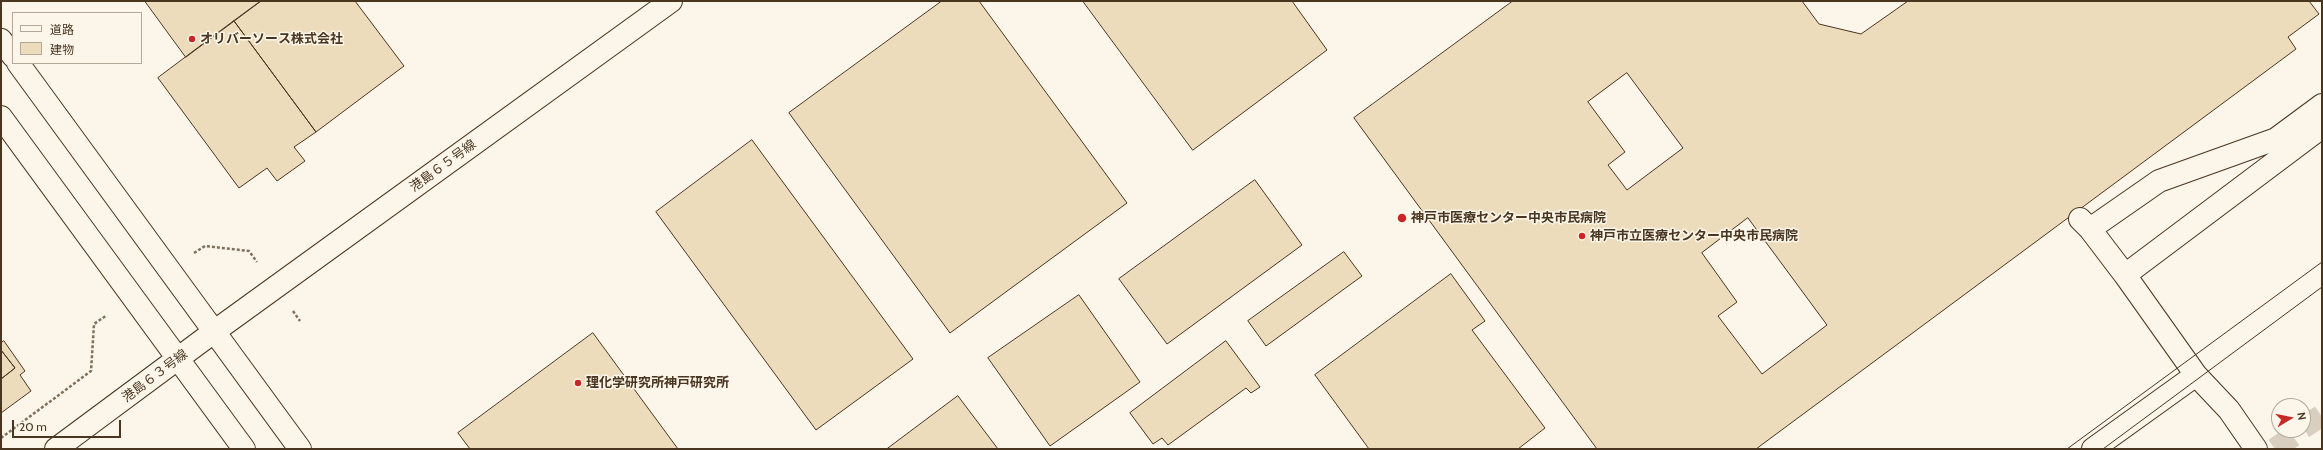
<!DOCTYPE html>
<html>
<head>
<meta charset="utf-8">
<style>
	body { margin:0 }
	#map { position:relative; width:2323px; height:450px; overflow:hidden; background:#fbf6e9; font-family:Cabin,"Noto Sans JP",sans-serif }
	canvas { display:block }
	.frame { position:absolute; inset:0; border:2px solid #4a3520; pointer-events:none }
	.legend { position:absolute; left:12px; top:12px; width:130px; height:52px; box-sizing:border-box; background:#fbf6e9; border:1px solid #b4a999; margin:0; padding:5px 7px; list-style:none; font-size:12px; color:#4a3520 }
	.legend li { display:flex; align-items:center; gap:8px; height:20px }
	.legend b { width:20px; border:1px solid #b4a999 }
	.north { position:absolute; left:2271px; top:398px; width:40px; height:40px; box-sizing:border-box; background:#fbf6e9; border:1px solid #b4a999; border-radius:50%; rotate:80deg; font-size:11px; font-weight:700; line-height:16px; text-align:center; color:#4a3520 }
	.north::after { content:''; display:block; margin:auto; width:14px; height:18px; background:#c62828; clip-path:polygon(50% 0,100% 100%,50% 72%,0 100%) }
	.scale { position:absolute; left:12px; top:420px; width:109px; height:18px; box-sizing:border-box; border:2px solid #4a3520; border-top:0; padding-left:5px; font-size:12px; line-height:14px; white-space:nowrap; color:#4a3520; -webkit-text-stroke:3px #fbf6e9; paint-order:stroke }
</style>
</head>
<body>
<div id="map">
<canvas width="2323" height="450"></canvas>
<div class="frame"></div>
<ul class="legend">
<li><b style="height:5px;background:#fbf6e9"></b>道路</li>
<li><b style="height:11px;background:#ecdcbc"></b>建物</li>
</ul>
<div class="north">N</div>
<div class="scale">20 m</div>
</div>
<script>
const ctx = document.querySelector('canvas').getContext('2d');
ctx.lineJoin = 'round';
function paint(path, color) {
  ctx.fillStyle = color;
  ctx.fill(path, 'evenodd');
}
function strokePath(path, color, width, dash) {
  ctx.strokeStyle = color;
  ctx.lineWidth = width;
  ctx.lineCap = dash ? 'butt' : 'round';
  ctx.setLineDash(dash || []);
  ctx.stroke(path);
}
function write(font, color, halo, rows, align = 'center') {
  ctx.font = font + ' Cabin,"Noto Sans JP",sans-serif';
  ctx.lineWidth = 3;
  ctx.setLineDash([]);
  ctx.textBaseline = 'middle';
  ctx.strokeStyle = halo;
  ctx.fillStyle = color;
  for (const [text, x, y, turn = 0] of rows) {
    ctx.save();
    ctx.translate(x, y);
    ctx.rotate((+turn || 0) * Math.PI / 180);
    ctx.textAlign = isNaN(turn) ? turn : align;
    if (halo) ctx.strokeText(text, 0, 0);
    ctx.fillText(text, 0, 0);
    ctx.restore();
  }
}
const building = new Path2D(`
	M145,1h116l-75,56z
	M261,1h94l49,65 -88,66 -82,-111z
	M942,1h37l148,202 -177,130 -161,-220z
	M1083,1h209l35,49 -134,100z
	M1513,1h289l17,23 42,10 47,-33h401l10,13 -31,23 8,12 -540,400h-159l-243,-331zM1627,73l56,75 -56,42 -19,-25 17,-13 -37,-50zM1748,218l79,107 -65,49 -44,-58 19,-14 -35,-49z
	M234,21l82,111 -22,15 11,14 -28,20 -10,-13 -28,20 -81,-110z
	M752,140l161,219 -97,71 -160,-218z
	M1255,180l47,65 -135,99 -48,-65z
	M1344,252l18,24 -96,70 -18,-25z
	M1451,274l34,47 -13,9 73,98 -27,21h-149l-54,-74z
	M1079,295l61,87 -90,64 -62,-88z
	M593,333l85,116h-208l-12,-16z
	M4,341l21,30 -5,4 11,16 -30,22v-34l14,-11 -14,-18v-7z
	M1226,341l34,46 -9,6 -5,-5 -78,57 -6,-7 -9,6 -23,-31z
	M1,350l14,18 -14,11z
	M958,396l40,53h-111z`);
const minorTunnel = new Path2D(`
	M2303,428l19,-13
	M2275,449l26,-19`);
const path = new Path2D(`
	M194,253l11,-7 44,5 8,11
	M293,311l7,10
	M1,438l90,-67 3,-47 13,-9`);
const minor = new Path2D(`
	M1,40l12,16
	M18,63l282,386
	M1,117l243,332
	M2080,219l10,10 35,46 71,100 33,35 27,39
	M2090,229l69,-48 117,-42 46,-34
	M2125,275l197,-148
	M56,449l159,-118 456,-330
	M2093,449l103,-74`);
const tram = new Path2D(`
	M2067,449l255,-187
	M2103,449l219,-162`);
const markers = [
	[192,39,4,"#c62828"],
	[1402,218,5,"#c62828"],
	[1582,236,4,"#c62828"],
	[578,383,4,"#c62828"]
];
const poiNames = [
	["オリバーソース株式会社",200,39],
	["神戸市医療センター中央市民病院",1411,218],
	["神戸市立医療センター中央市民病院",1590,236],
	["理化学研究所神戸研究所",586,383]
];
const streetNames = [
	["港島６５号線",443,166,-36],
	["港島６３号線",155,376,-37]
];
paint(building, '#ecdcbc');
strokePath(building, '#4a3520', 1);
strokePath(minorTunnel, '#d8cfc1', 22, [22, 11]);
strokePath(minor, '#4a3520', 24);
strokePath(path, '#7f6f5c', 2.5, [3, 2]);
strokePath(minor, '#fbf6e9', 22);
strokePath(tram, '#4a3520', 1);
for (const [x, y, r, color] of markers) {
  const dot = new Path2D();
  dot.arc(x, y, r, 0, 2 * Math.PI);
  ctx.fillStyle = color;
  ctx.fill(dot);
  strokePath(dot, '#fbf6e9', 1.5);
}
write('bold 13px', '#4a3520', '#fbf6e9', poiNames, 'left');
write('13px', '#4a3520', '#fbf6e9', streetNames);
</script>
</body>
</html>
